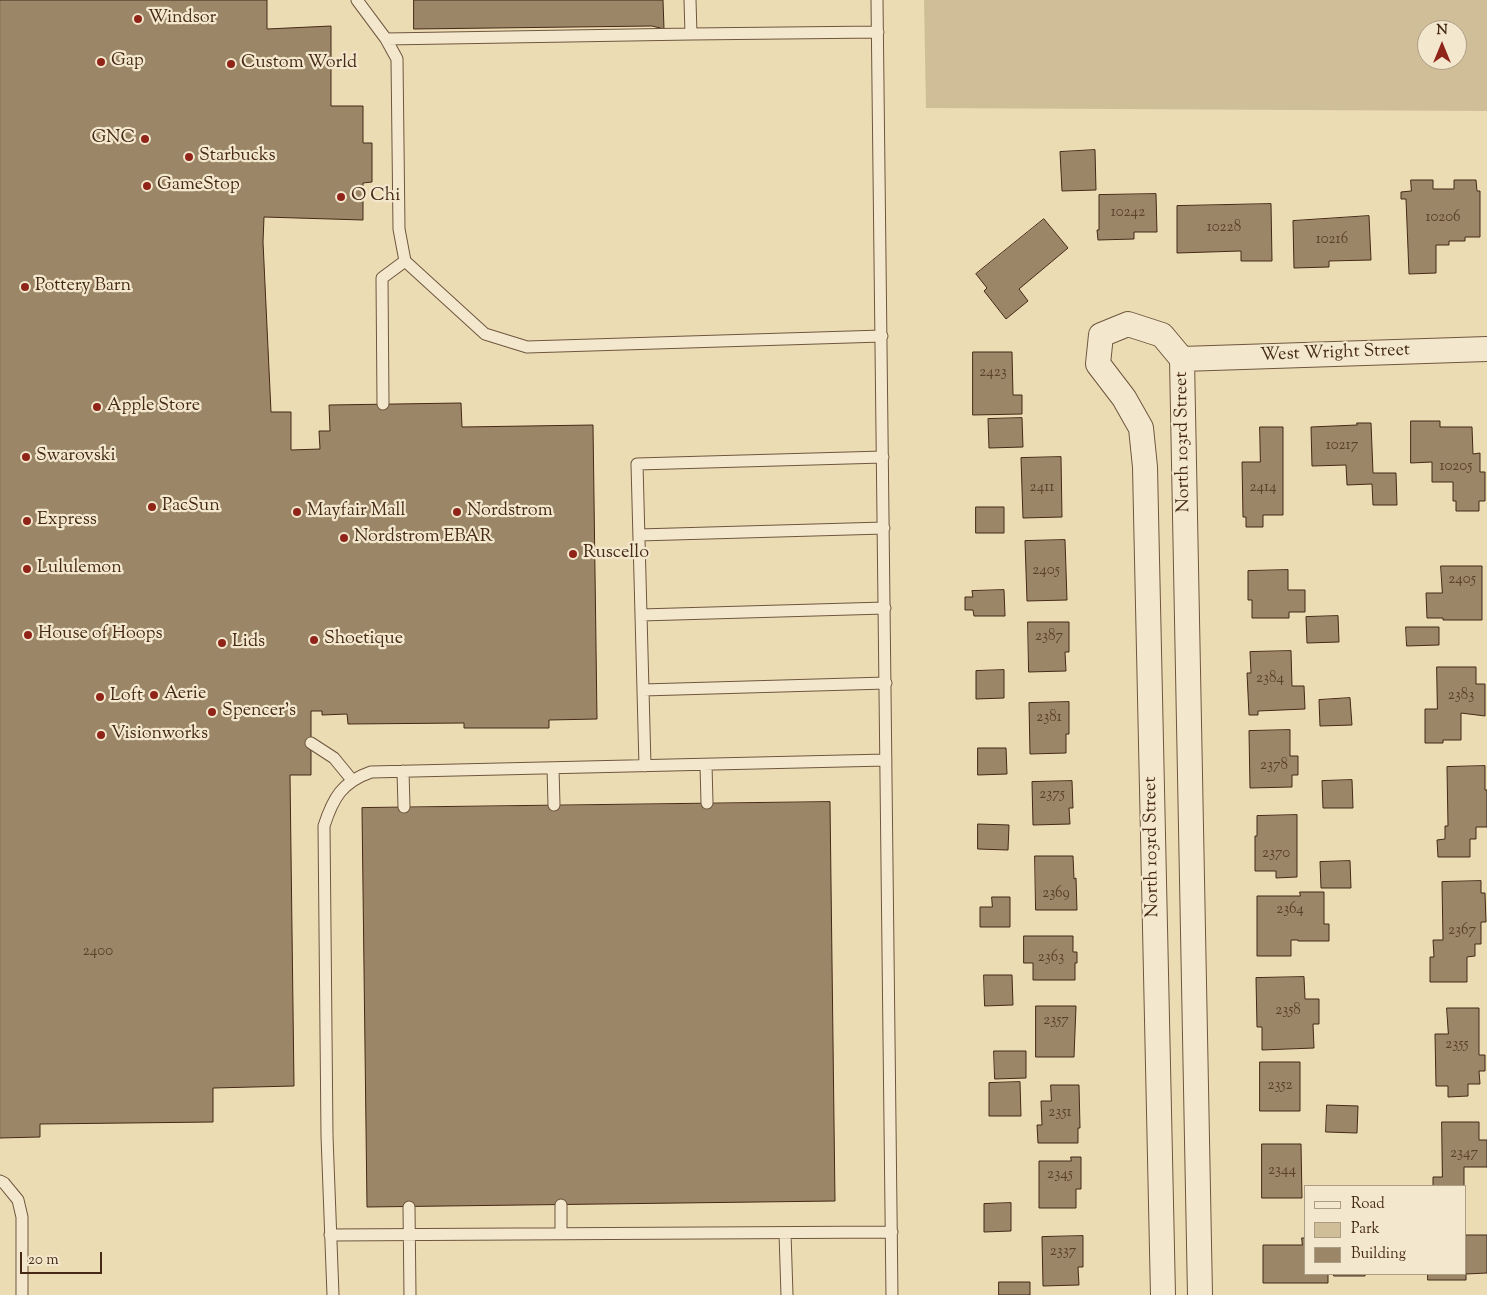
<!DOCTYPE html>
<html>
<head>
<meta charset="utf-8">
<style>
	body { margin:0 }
	#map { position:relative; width:1487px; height:1295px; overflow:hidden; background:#ecdcb4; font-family:"Sorts Mill Goudy",serif }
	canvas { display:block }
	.legend { position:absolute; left:1304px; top:1185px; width:162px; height:90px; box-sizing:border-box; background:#f3e8ce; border:1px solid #ad9c84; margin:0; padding:6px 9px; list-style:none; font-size:15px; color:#452916 }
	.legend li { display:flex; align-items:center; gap:10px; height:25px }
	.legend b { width:25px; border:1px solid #ad9c84 }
	.north { position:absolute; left:1417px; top:20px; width:50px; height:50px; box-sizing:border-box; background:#f3e8ce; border:1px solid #ad9c84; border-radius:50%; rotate:0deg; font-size:14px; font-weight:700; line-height:20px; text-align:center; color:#452916 }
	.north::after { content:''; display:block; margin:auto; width:18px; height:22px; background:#8f2418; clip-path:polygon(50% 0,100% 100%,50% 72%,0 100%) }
	.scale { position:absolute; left:20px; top:1252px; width:82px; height:22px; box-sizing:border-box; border:2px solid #452916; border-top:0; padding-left:6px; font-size:15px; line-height:18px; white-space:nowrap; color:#452916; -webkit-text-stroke:4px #f3e8ce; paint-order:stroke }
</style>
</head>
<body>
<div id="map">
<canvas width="1487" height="1295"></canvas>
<ul class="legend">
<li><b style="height:6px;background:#f3e8ce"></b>Road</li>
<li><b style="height:14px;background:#d0be99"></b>Park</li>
<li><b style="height:14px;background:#9c8668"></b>Building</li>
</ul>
<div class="north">N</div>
<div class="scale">20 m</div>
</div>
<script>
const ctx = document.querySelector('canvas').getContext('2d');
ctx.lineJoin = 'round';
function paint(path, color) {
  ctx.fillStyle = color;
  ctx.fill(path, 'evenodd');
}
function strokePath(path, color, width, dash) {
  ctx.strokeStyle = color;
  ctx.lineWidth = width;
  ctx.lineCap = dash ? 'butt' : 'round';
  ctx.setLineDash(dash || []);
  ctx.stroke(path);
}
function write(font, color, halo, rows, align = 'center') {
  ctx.font = font + ' "Sorts Mill Goudy",serif';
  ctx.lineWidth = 4.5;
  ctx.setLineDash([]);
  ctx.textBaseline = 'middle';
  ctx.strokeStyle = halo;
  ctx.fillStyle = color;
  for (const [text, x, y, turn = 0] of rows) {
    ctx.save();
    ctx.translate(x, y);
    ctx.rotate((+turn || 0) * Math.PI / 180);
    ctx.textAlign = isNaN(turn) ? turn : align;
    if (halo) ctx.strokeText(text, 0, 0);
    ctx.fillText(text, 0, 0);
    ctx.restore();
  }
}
const green = new Path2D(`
	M924,0h563v111l-561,-3zM1427,30h30v30h-30z`);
const building = new Path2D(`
	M0,0h267v29l64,-3v80h32v37h9v39l-9,1v37l-99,-3 -1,25 8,170h20v38l29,-1 -1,-18h11l-1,-26 132,-2 1,24 131,-2 4,294 -48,1v8h-85v-5l-116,1 -1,-10 -25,1v-4h-11v64h-21l4,311 -81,2v34l-173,2v13l-40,1z
	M414,0h249l1,29 -12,-3 -238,3z
	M1095,150l1,40 -34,1 -2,-39z
	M1411,180h22v9h21v-9h22l1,11h3v46h-15v4h-16v4h-13v28l-27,1 -3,-75h-5v-7l10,-1z
	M1156,194l1,38h-23v7l-36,1 -1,-10h2v-35z
	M1271,204l1,57h-31v-10l-64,2v-47z
	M1369,216l2,44 -42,1v6l-35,1 -1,-47z
	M1044,219l24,29 -49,41 9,12 -22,18 -22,-28 3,-3 -11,-14z
	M973,352h39l1,43h9v19l-49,1z
	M1022,418l1,29 -34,1 -1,-29z
	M1411,421h29v6h32l1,27 7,-1v19h5v29h-6v10h-23v-10h-3v-19h-21v-20l-21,1z
	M1357,423h14l2,50h23l1,32h-24l-1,-21 -25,1 -1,-20 -34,1 -1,-39 46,-2z
	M1260,427h23v88h-20v12h-17v-10h-3l-1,-55h18z
	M1061,457l1,60 -39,1 -2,-60z
	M976,507h28v26h-28z
	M1065,540l2,60 -40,1 -2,-60z
	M1441,566h41v54h-39v-2h-16l-1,-25h16z
	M1288,570v20h17v22h-16v6h-37v-18h-4v-29z
	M1004,590l1,26h-31l-1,-6h-8v-13h8l-1,-6z
	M1338,616l1,26 -32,1 -1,-26z
	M1028,622h41v30h-4l1,19 -37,1z
	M1406,627h33v18l-32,1z
	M1291,651l1,35h12l1,23 -47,2v4h-9l-2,-42h4l-1,-21z
	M1437,667h39v17h9v32l-24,-3v27h-18v3h-18v-34h12z
	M1004,670v28l-28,1v-28z
	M1350,698l2,27 -32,1 -1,-26z
	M1069,702v32h-3v19l-36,1 -1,-51z
	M1290,730v26h8v19h-6v12l-42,1 -1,-57z
	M978,748h28l1,26 -29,1z
	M1485,766v24h2v37h-11v12h-6v18h-32l-1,-17 8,-1v-13h3l-1,-59z
	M1352,780l1,28h-30l-1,-27z
	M1072,781l1,27h-4l1,16 -37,1 -1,-43z
	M830,802l5,399 -468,6 -5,-399z
	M1297,815v62l-21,1v-7h-21v-35h2v-20z
	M978,824l31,1 -1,25 -30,-1z
	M1035,856h38l1,23 2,-1 1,32h-41z
	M1350,861l1,27h-30l-1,-26z
	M1481,881v12h4l1,29h-5v22h-6v12l-8,1v25h-37v-25h4l-1,-17h10l-1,-58z
	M1300,892h24v32h5v17h-31v-1h-7v16h-34v-60h43z
	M992,897h18v30h-30v-20h12z
	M1024,936h49v16h4v11h-2v17h-42v-17h-9z
	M984,975h28l1,30 -28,1z
	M1304,977l1,22h14v25h-6l1,24 -52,2v-23h-5l-1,-49z
	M1036,1006h40l-2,51h-38z
	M1447,1008h32v47h6v16h-6l1,13h-12v12l-20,1v-11h-12l-1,-52h13z
	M994,1051h32v27l-31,1z
	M1260,1062h40v49h-40z
	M1020,1082l1,34h-32v-33z
	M1051,1085h28l1,43h-2v15h-40l-1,-18h5l-1,-24h10z
	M1327,1105l31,1 -1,27 -31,-1z
	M1442,1122h37v18h8v27h-23v19h-31v-9h9z
	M1262,1144h39l1,54h-40z
	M1071,1157h10v32h-5v19h-37v-47h32z
	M1011,1203v28l-27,1v-28z
	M1466,1235h21v38l-21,1z
	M1083,1236v31h-5l1,18 -36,1 -1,-49z
	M1302,1238h4v36h22v9h-65v-38h39z
	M1334,1274h31v2h-31z
	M1428,1274h38v6h-38z
	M999,1282h31v13h-31z`);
const lane = new Path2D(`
	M357,0l29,39 11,20 2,170 6,32 80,73 42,13 355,-11
	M877,0l15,1295
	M691,34l187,-2
	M386,39l305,-5 -1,-34
	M383,404l-1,-126 23,-17
	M639,535l245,-7
	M641,615l244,-7
	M643,690l243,-7
	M311,743l23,15 18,22
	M706,765l1,38
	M645,766l-8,-302 246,-7
	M553,768l1,37
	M403,771l1,36
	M0,1181l4,2 14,17 4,17v78
	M409,1207l1,88
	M785,1233l2,62
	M561,1234v-29
	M330,1235l562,-3
	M333,1295l-6,-159 -3,-310c9,-28 18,-44 47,-54l515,-12`);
const street = new Path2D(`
	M1182,359l305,-10
	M1163,1295l-18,-828 -4,-39 -17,-30 -26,-34 3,-29 27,-11 34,11 20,24 18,936`);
const markers = [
	[138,19,5,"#8f2418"],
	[101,62,5,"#8f2418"],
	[231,64,5,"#8f2418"],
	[145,139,5,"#8f2418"],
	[189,157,5,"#8f2418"],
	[147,186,5,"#8f2418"],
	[341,197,5,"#8f2418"],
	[25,287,5,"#8f2418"],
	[97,407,5,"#8f2418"],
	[26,457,5,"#8f2418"],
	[152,507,5,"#8f2418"],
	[297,512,5,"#8f2418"],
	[457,512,5,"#8f2418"],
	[27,521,5,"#8f2418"],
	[344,538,5,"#8f2418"],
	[573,554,5,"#8f2418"],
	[27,569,5,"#8f2418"],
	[28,635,5,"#8f2418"],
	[314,640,5,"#8f2418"],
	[222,643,5,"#8f2418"],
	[154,695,5,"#8f2418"],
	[100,697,5,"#8f2418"],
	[212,712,5,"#8f2418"],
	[101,735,5,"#8f2418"]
];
const numberNames = [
	["10242",1128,213],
	["10206",1443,218],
	["10228",1224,228],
	["10216",1332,240],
	["2423",993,373],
	["10217",1342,446],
	["10205",1456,467],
	["2411",1042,488],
	["2414",1263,488],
	["2405",1046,571],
	["2405",1462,580],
	["2387",1049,637],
	["2384",1270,679],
	["2383",1461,696],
	["2381",1049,718],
	["2378",1274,766],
	["2375",1052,795],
	["2370",1276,854],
	["2369",1056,894],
	["2364",1290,910],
	["2367",1462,931],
	["2400",98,952],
	["2363",1051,958],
	["2358",1288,1011],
	["2357",1056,1021],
	["2355",1457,1045],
	["2352",1280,1086],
	["2351",1060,1113],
	["2347",1464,1154],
	["2344",1282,1171],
	["2345",1060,1175],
	["2337",1063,1252]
];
const poiNames = [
	["Windsor",148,19],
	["Gap",111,62],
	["Custom World",241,64],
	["GNC",135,139,"right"],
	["Starbucks",199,157],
	["GameStop",157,186],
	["O Chi",351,197],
	["Pottery Barn",35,287],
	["Apple Store",107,407],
	["Swarovski",36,457],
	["PacSun",162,507],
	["Mayfair Mall",307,512],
	["Nordstrom",467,512],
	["Express",37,521],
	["Nordstrom EBAR",354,538],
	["Ruscello",583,554],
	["Lululemon",37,569],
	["House of Hoops",38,635],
	["Shoetique",324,640],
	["Lids",232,643],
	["Aerie",164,695],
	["Loft",110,697],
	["Spencer's",222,712],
	["Visionworks",111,735]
];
const streetNames = [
	["West Wright Street",1335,354,-2],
	["North 103rd Street",1184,442,-91],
	["North 103rd Street",1153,847,-91]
];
paint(green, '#d0be99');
paint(building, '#9c8668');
strokePath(building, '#452916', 1);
strokePath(lane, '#6f563e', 13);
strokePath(street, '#6f563e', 26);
strokePath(lane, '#f3e8ce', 11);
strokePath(street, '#f3e8ce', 24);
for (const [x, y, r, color] of markers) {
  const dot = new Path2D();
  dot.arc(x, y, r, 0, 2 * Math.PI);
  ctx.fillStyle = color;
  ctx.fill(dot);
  strokePath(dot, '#f3e8ce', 2);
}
write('15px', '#5b402a', null, numberNames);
write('18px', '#452916', '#f3e8ce', poiNames, 'left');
write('18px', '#452916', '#f3e8ce', streetNames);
</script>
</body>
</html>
